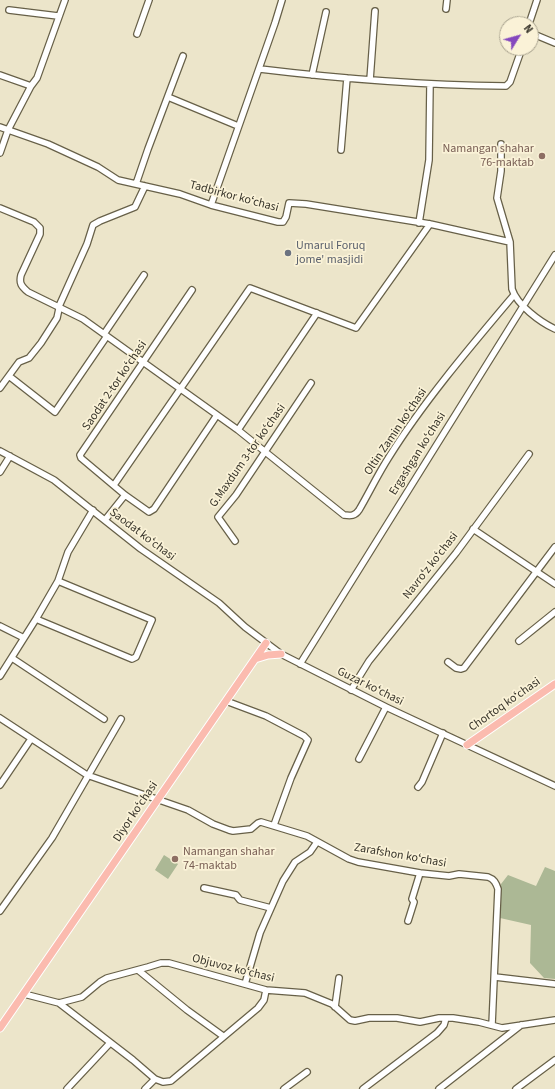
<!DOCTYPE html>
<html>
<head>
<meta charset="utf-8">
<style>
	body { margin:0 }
	#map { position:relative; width:555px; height:1089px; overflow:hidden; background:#ece5ca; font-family:"Source Sans 3",sans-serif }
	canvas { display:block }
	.north { position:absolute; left:499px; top:16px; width:40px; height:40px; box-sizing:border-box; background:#faf2d7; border:1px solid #aca692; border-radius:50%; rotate:53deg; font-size:11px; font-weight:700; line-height:16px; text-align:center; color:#37342a }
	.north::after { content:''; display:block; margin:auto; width:14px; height:18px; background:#8548be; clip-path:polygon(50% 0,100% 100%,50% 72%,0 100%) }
</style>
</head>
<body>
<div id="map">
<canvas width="555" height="1089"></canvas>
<div class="north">N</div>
</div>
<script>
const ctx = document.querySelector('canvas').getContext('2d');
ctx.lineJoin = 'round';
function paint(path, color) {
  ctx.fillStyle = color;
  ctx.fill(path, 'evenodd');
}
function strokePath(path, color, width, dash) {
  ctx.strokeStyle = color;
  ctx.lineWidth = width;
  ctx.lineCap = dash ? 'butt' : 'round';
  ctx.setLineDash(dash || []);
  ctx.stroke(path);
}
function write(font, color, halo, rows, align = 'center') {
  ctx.font = font + ' "Source Sans 3",sans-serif';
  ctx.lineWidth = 3.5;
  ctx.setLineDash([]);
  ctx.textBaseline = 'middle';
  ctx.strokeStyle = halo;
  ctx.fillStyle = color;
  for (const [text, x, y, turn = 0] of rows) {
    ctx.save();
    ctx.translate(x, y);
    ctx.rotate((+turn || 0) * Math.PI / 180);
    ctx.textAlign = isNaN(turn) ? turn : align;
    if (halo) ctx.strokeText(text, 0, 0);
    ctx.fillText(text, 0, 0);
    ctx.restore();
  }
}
const green = new Path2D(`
	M164,855l14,9 -10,15 -13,-9z
	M545,867l10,4v108l-11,-1 -14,-15 1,-38 -31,-7 1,-34 7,-9 28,11z`);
const minor = new Path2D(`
	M446,9l1,-9
	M9,10l49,6
	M529,24l8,-24
	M531,33l24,10
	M137,34l12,-34
	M260,69c82,10 163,16 246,17l4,-4 12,-34
	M0,75l31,11
	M312,75l14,-63
	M370,80l5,-69
	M168,97l70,29
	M0,127l48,17 50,23 20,13 62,14 31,11 67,17h5l3,-5 3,-14 17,1 124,20 80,18 2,47c5,16 28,33 43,40
	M501,144v27l-4,27 13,44
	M341,150l6,-72
	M0,153l8,-23 23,-44 6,-8 28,-78
	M136,184l12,-35 35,-93
	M211,205l64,-182 7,-23
	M0,208l34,14 6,6v6l-19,41c-2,8 0,11 7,17l55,27 155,111 106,85c7,1 11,1 15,-5 10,-17 19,-36 30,-53 35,-56 82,-111 125,-162
	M419,223l10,-63 1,-76
	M192,290l-112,165 1,3 44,37 24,17 5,-3 63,-94
	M104,334l40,-59
	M9,376l46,36 52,-76
	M0,388l19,-26 10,-4 12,-15 16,-25 3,-14 27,-60 6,-19 7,-4 35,-14 10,-21
	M238,430l79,-117
	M0,451l54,29 87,69 78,54 26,24 36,27 105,53 169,79
	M0,472l10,-16
	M114,485l136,-197 106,40 74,-104
	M105,520l20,-25
	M473,529l82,55
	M235,541l-17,-24 18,-22 75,-112
	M36,619l96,40 4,-2 16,-37 -94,-39
	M0,626l24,12
	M519,641l36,-29
	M12,658l92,61
	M448,662l8,6 5,1 3,-1 91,-121
	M300,664l255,-409
	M0,676l36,-57 22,-38 10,-29 25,-42
	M351,690l18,-29 87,-108 73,-99
	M226,701l40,15 38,20 4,4 -17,38 -17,47
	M0,718l87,57 101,35 25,14 16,6 4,1 18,-2 7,-6 3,-1 46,14 42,23 9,3 62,11 29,3 10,-2 29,3c6,2 8,6 10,12l-6,136
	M359,759l27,-52
	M0,785l31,-46
	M418,787l4,-5 21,-49
	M204,888l32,7 4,5 31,8
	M0,911l52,-73 69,-119
	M408,921l6,-19 -2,-3 8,-26
	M138,970l49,40 36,26
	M495,977l60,7
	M245,984l15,-51 23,-52 12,-19 15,-10 7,-10
	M24,994l35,9 23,-6 18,-15 7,-4 41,-11 13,-4h8l97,27 39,3 27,11 18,16 5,1 14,-3h28l23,4 19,-4h14l26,4 23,6 53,-8
	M59,1003l74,57 22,19 8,3 8,-1 87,-73 6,-8 2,-10
	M335,1007l4,-29
	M67,1089l43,-46
	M145,1089l10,-10
	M284,1089l23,-17
	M363,1089l74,-56 7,-8 2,-7
	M439,1089l82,-64
	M516,1089l39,-29`);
const major = new Path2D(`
	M255,659l13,-4 13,-1
	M467,745l88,-61
	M0,1028l266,-385`);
const markers = [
	[542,156,4,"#8d6e63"],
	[288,253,4,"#6b7280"],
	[175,859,4,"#8d6e63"]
];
const educationNames = [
	["Namangan shahar",534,149],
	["76-maktab",534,163],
	["Namangan shahar",183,852,"left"],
	["74-maktab",183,866,"left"]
];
const streetNames = [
	["Tadbirkor koʻchasi",234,197,15],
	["Saodat 2-tor koʻchasi",115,386,-56],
	["Oltin Zamin koʻchasi",396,432,-56],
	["Ergashgan koʻchasi",418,454,-58],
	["G.Maxdum 3-tor koʻchasi",248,456,-55],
	["Saodat koʻchasi",142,535,37],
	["Navroʻz koʻchasi",431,566,-52],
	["Guzar koʻchasi",370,687,26],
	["Chortoq koʻchasi",505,705,-35],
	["Diyor koʻchasi",136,812,-56],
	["Zarafshon koʻchasi",400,856,10],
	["Objuvoz koʻchasi",233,969,14]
];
const worshipNames = [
	["Umarul Foruq",296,246],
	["jome' masjidi",296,260]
];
paint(green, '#acb895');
strokePath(minor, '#676048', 8);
strokePath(major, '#fff', 9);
strokePath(minor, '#fff', 5.5);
strokePath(major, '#fbbbaf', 7);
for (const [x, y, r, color] of markers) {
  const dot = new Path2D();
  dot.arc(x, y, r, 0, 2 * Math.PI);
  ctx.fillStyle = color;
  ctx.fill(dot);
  strokePath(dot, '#faf2d7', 1.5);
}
write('12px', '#785e54', '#faf2d7', educationNames, 'right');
write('12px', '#37342a', '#faf2d7', streetNames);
write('12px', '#5b616d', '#faf2d7', worshipNames, 'left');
</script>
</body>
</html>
